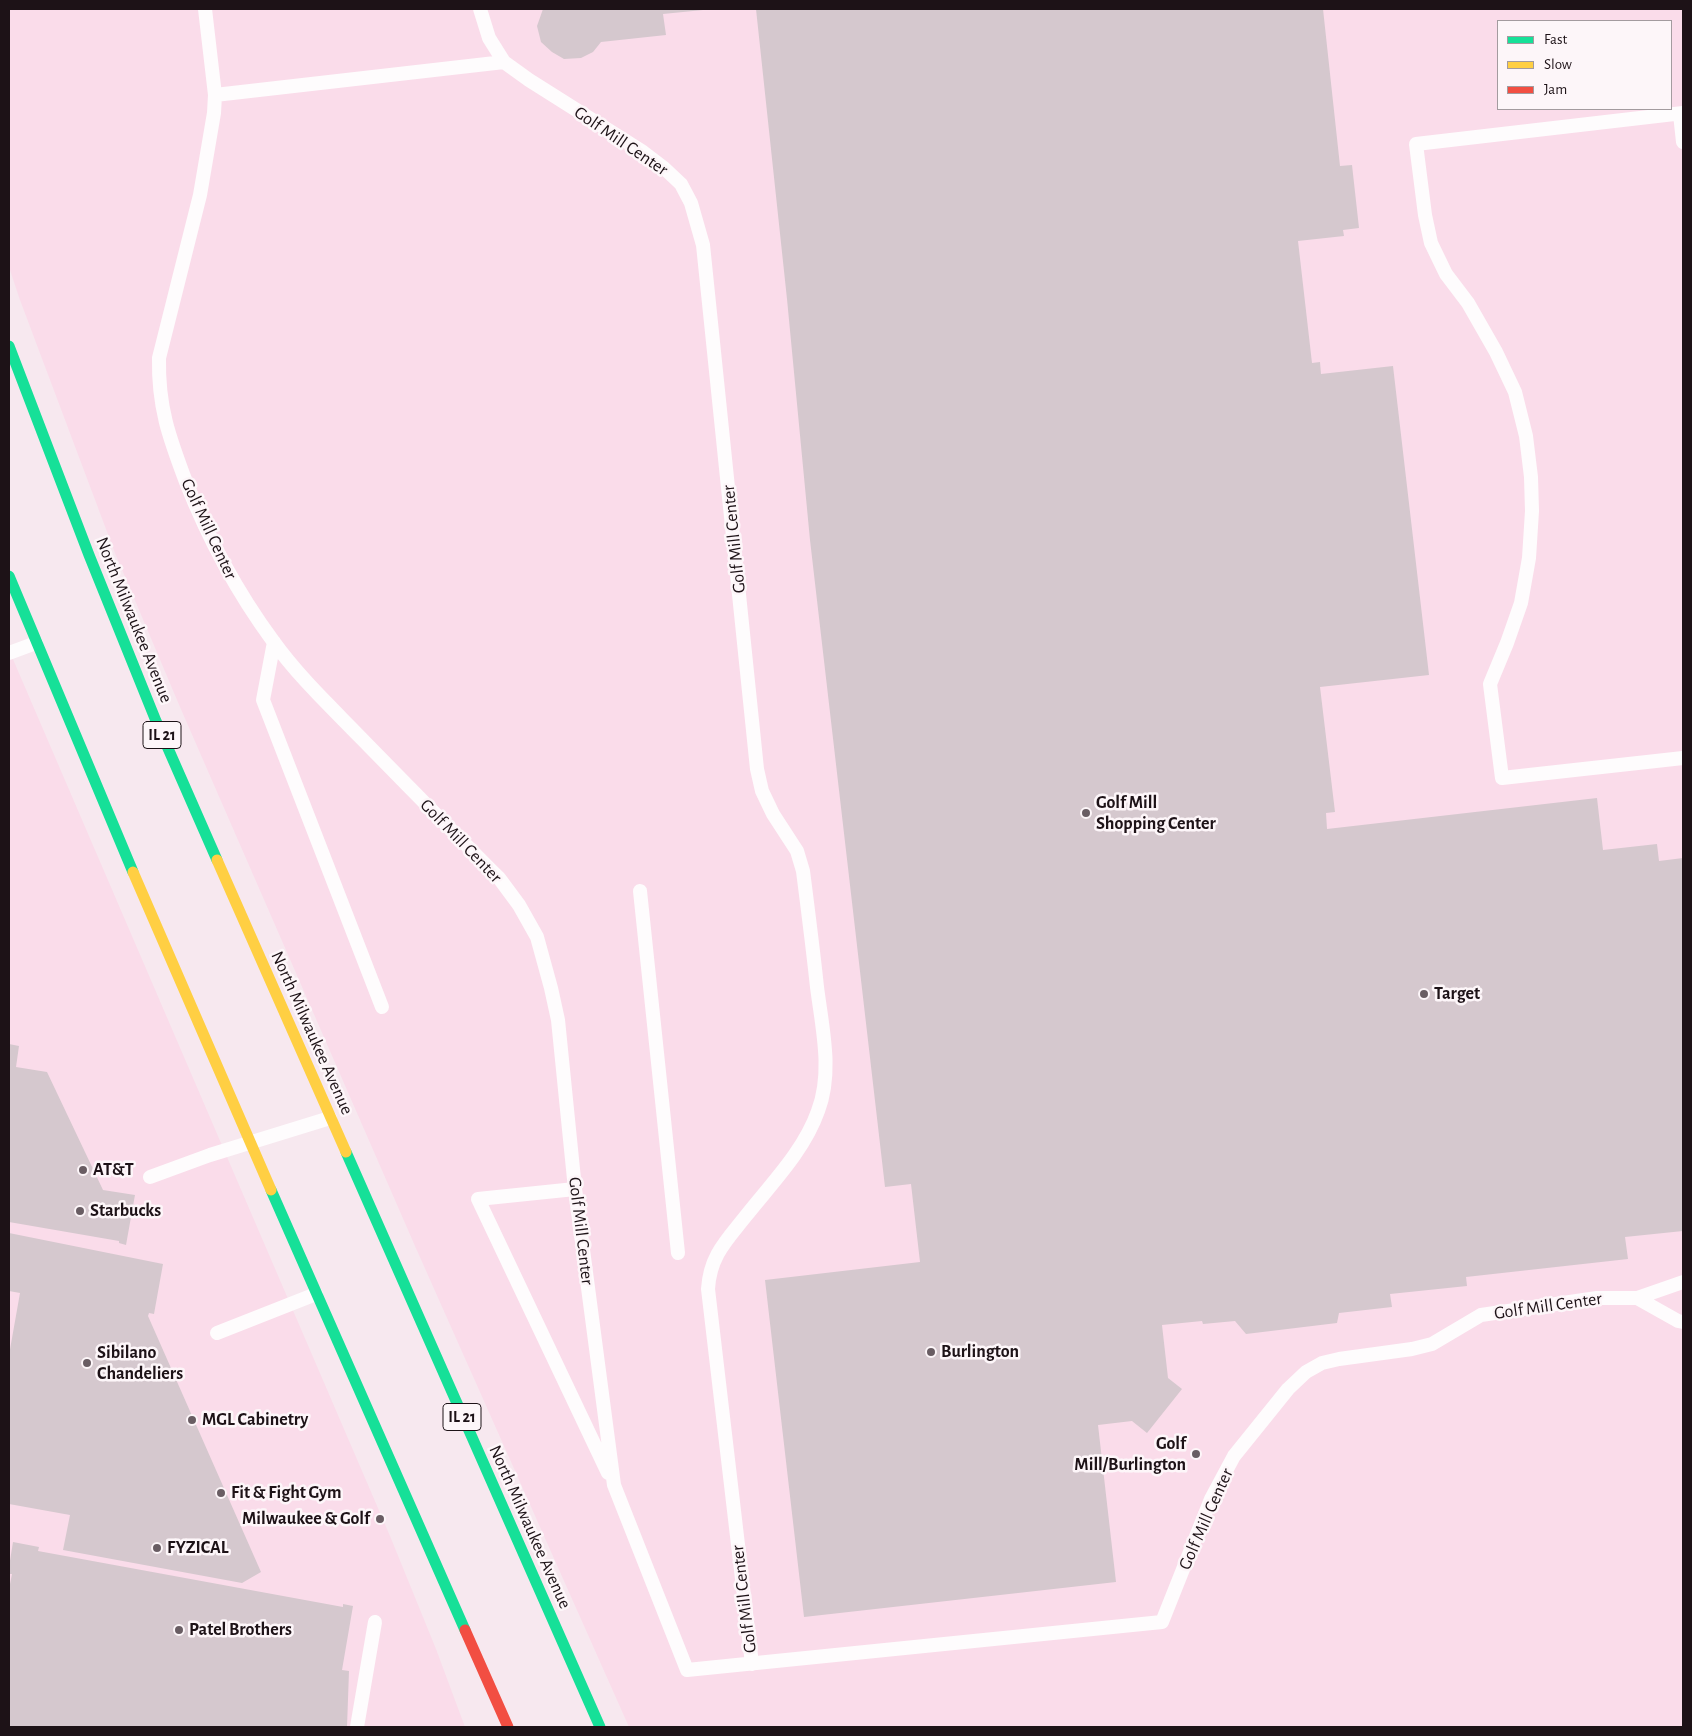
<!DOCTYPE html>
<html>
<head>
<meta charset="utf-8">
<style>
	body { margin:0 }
	#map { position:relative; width:1692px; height:1736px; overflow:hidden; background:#f7e8ef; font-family:"Alegreya Sans",sans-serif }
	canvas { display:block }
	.frame { position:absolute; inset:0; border:10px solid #1d1217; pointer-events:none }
	.legend { position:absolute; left:1497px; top:20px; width:175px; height:90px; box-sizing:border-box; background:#fdf6f9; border:1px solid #a39b9f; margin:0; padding:6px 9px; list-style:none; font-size:15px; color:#1d1217 }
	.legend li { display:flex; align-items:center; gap:10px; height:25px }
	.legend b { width:25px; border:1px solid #a39b9f }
</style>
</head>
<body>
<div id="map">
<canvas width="1692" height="1736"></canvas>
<div class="frame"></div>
<ul class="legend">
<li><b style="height:6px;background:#16e098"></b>Fast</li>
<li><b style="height:6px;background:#ffcf43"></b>Slow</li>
<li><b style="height:6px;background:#f24e42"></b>Jam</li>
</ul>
</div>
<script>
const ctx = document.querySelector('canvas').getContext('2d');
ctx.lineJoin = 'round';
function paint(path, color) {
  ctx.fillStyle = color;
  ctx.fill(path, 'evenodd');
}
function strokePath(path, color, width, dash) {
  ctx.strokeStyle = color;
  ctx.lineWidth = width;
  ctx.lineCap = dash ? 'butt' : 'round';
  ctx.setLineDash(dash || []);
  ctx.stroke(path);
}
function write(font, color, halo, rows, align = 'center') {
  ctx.font = font + ' "Alegreya Sans",sans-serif';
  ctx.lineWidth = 5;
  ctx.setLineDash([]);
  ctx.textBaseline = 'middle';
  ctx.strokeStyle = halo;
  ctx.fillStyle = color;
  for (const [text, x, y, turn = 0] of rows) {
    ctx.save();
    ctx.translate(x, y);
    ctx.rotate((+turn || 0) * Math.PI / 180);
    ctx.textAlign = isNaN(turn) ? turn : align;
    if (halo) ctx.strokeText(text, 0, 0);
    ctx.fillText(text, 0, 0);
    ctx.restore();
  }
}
const built = new Path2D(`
	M9,9h1674v1718h-1054l-214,-481 -235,-539 -65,-154 -95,-253 -11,-33zM1498,21h173v88h-173z
	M9,650l381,886 46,113 29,78h-456z`);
const building = new Path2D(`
	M543,9h160v1l-40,4 3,21 -65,7 -8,10 -12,6 -17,1 -12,-7 -11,-10 -4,-16z
	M756,9h567l17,157 12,-1 7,63 -16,2 1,6 -46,5 14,122 8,-1 1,12 72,-8 36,309 -109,12 15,125 -9,1 1,16 270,-31 6,52 54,-6 2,17 24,-3v373l-58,6 3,22 -162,18 1,9 -77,8 2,13 -53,6 -2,10 -91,11 -11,-13 -32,3 -1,-3 -40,4 6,53 14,11 -35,44 -15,-12 -34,4 18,157 -312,35 -39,-337 155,-18 -9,-78 -26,3 -75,-647 -23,-241z
	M9,1044l10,2 -3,21 31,5 56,118 32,5 -9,50 -7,-2v-2l-110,-19z
	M9,1233l154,31 -9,50 -5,-1 -1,3 113,256 -19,11 -179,-33 7,-35 -61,-11v-149l11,-62 -11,-2z
	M13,1542l26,5 -1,4 305,56v-3l10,2 -11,64 7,1 -2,56h-338v-138l3,-15h-3v-7z`);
const lane = new Path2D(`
	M205,9l10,86 -1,18 -14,82 -41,163c-1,49 10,79 27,124 22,56 51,110 87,159 25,35 58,66 88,97 46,47 92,94 138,140l20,27 18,32 14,51 7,32 17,169 39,296 73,185 475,-48 49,-123 23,-43 54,-67 18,-17 16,-9 17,-4 73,-10 20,-5 49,-29 116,-17h40l46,-16
	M480,9l9,29 15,24 25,18 114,72 21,16 17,16 10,19 12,42 54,524 5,22 11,23 24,37 6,20c5,39 10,78 14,116 5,40 16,85 1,124 -14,40 -47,73 -73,106 -19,24 -35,39 -37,72l44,375
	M215,95l289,-33
	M1683,113l-267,31 9,71 6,28 15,31 22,29 28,49 19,40 11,44 5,41 1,34 -3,47 -8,45 -14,40 -17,41 12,94 181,-20
	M1680,114l3,28
	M274,642l-11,58 119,307
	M9,653l27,-10
	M640,891l38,362
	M150,1177l60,-22 120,-37
	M575,1189l-97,10 130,274
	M1637,1298l41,23 5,1
	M217,1333l99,-39
	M357,1727l18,-105`);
const fast = new Path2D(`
	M9,346l80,209 67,166 61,139
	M9,576l124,296
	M346,1152l254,575
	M271,1190l194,440`);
const slow = new Path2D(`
	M217,860l129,292
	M133,872l138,318`);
const jam = new Path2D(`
	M465,1630l43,97`);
const markers = [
	[1086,813,5,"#695d63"],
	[1424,994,5,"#695d63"],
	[83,1170,5,"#695d63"],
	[80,1211,5,"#695d63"],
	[931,1352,5,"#695d63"],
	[87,1363,5,"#695d63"],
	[192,1420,5,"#695d63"],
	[1196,1454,5,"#695d63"],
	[221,1493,5,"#695d63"],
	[380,1519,5,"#695d63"],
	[157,1548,5,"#695d63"],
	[179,1630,5,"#695d63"]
];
const shields = [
	[162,735,38],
	[462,1417,38]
];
const shieldNames = [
	["IL 21",162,735],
	["IL 21",462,1417]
];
const streetNames = [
	["Golf Mill Center",621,141,34],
	["Golf Mill Center",209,529,65],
	["Golf Mill Center",734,539,-96],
	["North Milwaukee Avenue",134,620,68],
	["Golf Mill Center",461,841,46],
	["North Milwaukee Avenue",312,1033,66],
	["Golf Mill Center",581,1231,83],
	["Golf Mill Center",1548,1306,-8],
	["Golf Mill Center",1206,1519,-66],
	["North Milwaukee Avenue",530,1527,66],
	["Golf Mill Center",744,1599,-97]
];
const poiNames = [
	["Golf Mill",1096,803],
	["Shopping Center",1096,824],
	["Target",1434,994],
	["AT&T",93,1170],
	["Starbucks",90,1211],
	["Burlington",941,1352],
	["Sibilano",97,1353],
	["Chandeliers",97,1374],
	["MGL Cabinetry",202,1420],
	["Golf",1186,1444,"right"],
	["Mill/Burlington",1186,1465,"right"],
	["Fit & Fight Gym",231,1493],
	["Milwaukee & Golf",370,1519,"right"],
	["FYZICAL",167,1548],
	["Patel Brothers",189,1630]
];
paint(built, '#fadcea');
paint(building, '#d5c8ce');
strokePath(lane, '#fefcfd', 14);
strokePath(fast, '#16e098', 11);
strokePath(slow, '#ffcf43', 11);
strokePath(jam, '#f24e42', 11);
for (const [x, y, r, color] of markers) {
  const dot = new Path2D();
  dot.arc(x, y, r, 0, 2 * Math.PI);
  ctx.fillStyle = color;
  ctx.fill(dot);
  strokePath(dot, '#fdf6f9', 2);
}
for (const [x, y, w] of shields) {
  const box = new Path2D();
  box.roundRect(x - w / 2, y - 13.5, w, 27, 4);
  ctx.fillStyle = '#fdf6f9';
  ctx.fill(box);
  strokePath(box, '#1d1217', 1);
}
write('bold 16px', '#1d1217', null, shieldNames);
write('18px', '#1d1217', '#fdf6f9', streetNames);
write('bold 18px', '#1d1217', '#fdf6f9', poiNames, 'left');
</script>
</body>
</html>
